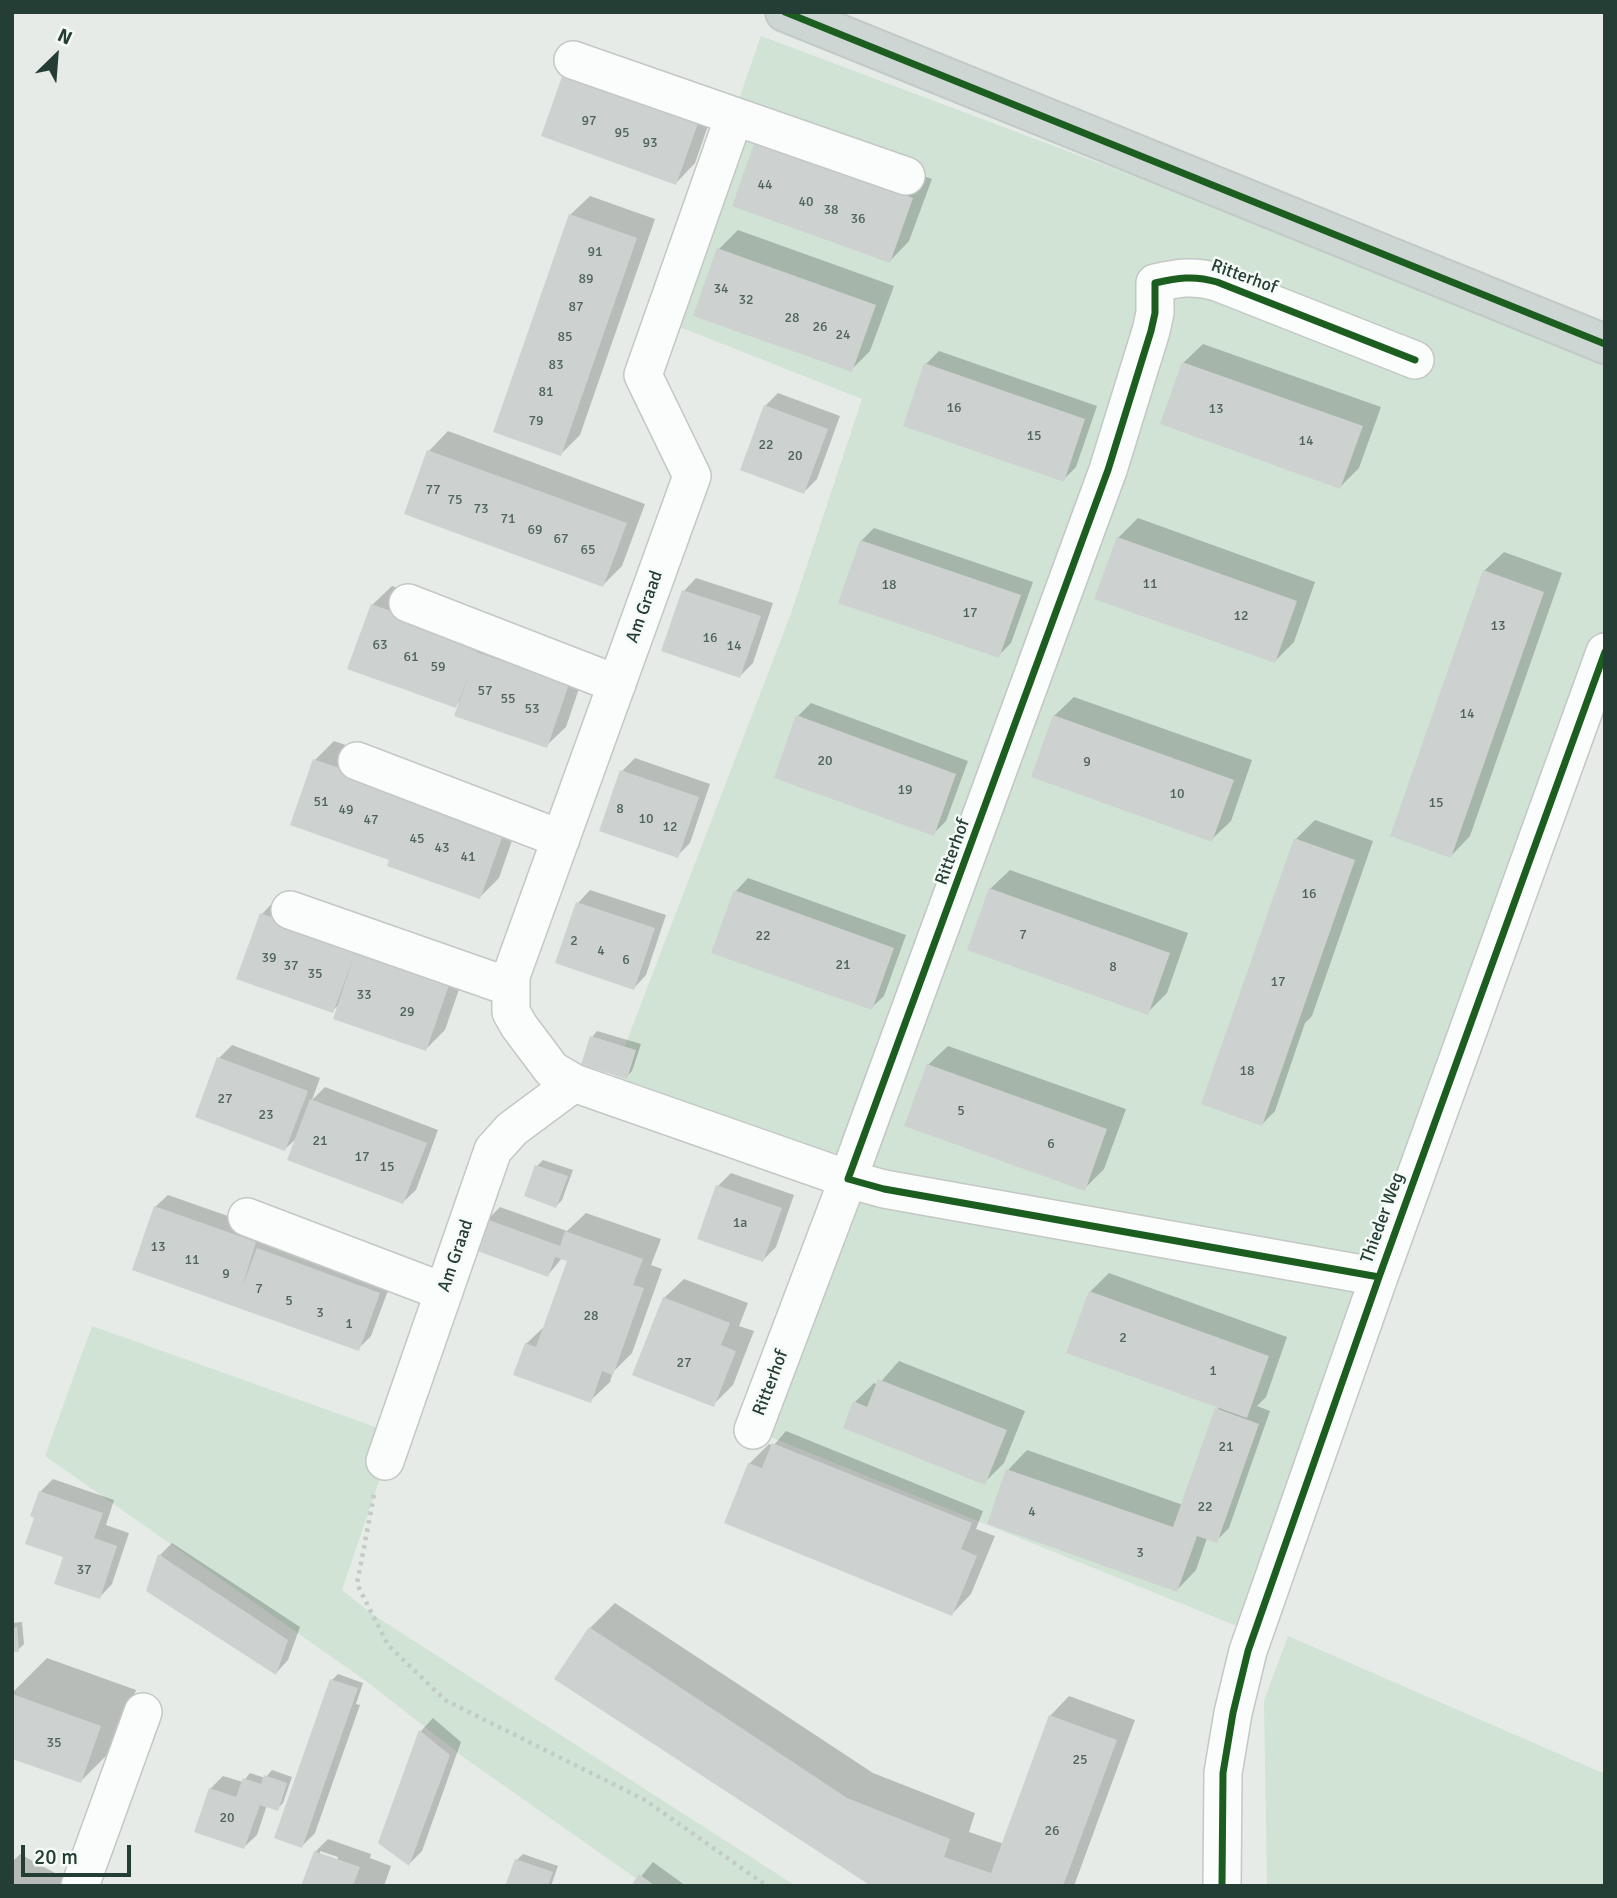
<!DOCTYPE html>
<html>
<head>
<meta charset="utf-8">
<style>
	body { margin:0 }
	#map { position:relative; width:1617px; height:1898px; overflow:hidden; background:#e6ebe8; font-family:Signika,sans-serif }
	canvas { display:block }
	.frame { position:absolute; inset:0; border:14px solid #243e35; pointer-events:none }
	.north { position:absolute; left:21px; top:21px; width:70px; height:70px; -webkit-text-stroke:5px #f5faf7; paint-order:stroke; rotate:25deg; font-size:19px; font-weight:700; line-height:28px; text-align:center; color:#243e35 }
	.north::after { content:''; display:block; margin:auto; width:24px; height:32px; background:#243e35; clip-path:polygon(50% 0,100% 100%,50% 72%,0 100%) }
	.scale { position:absolute; left:21px; top:1845px; width:110px; height:32px; box-sizing:border-box; border:4px solid #243e35; border-top:0; padding-left:9px; font-size:21px; line-height:24px; white-space:nowrap; color:#243e35; -webkit-text-stroke:5px #f5faf7; paint-order:stroke }
</style>
</head>
<body>
<div id="map">
<canvas width="1617" height="1898"></canvas>
<div class="frame"></div>
<div class="north">N</div>
<div class="scale">20 m</div>
</div>
<script>
const ctx = document.querySelector('canvas').getContext('2d');
ctx.lineJoin = 'round';
function paint(path, color) {
  ctx.fillStyle = color;
  ctx.fill(path, 'evenodd');
}
function strokePath(path, color, width, dash) {
  ctx.strokeStyle = color;
  ctx.lineWidth = width;
  ctx.lineCap = dash ? 'butt' : 'round';
  ctx.setLineDash(dash || []);
  ctx.stroke(path);
}
function write(font, color, halo, rows, align = 'center') {
  ctx.font = font + ' Signika,sans-serif';
  ctx.lineWidth = 5;
  ctx.setLineDash([]);
  ctx.textBaseline = 'middle';
  ctx.strokeStyle = halo;
  ctx.fillStyle = color;
  for (const [text, x, y, turn = 0] of rows) {
    ctx.save();
    ctx.translate(x, y);
    ctx.rotate((+turn || 0) * Math.PI / 180);
    ctx.textAlign = isNaN(turn) ? turn : align;
    if (halo) ctx.strokeText(text, 0, 0);
    ctx.fillText(text, 0, 0);
    ctx.restore();
  }
}
const green = new Path2D(`
	M761,36l844,317v341l-351,939 -501,-203 95,-250 -242,-85 184,-479 72,-217 -200,-79z
	M92,1326l303,108 -53,156 30,24 424,272h-149l-181,-127 -100,-78 -321,-225z
	M1288,1636l317,138v112h-338l-3,-185z`);
const shadow = new Path2D(`
	M585,53l132,47 -22,63 -19,20z
	M776,122l156,57 -23,62 -19,20z
	M590,196l65,23 -75,216 -19,19 9,-239z
	M738,230l156,56 -24,65 -19,19 -132,-121z
	M1203,344l178,63 -22,61 -19,19 -157,-124z
	M939,351l158,55 -21,61 -13,13 -137,-116z
	M778,393l62,23 -23,63 -13,13 -39,-86z
	M448,431l197,73 -23,62 -19,19 -174,-134z
	M1138,518l177,64 -21,60 -19,19 -157,-123z
	M874,528l159,54 -22,61 -13,13 -137,-115z
	M1504,552l58,21 -92,263 -19,20 33,-285z
	M696,578l77,25 -20,60 -13,13 -76,-26 20,-59z
	M392,586l106,38 89,41 -21,62 -20,19 -84,-47 -7,7 -83,-101z
	M1074,697l178,63 -21,61 -20,19 -157,-124z
	M811,703l157,58 -22,60 -13,13 -135,-118z
	M334,741l96,33 92,38 -23,66 -19,19 -88,-38 -77,-99z
	M635,758l75,26 -20,59 -13,13 -76,-26 21,-59z
	M1315,820l58,21 -61,175 -7,7 -30,88 -13,13 34,-285z
	M1010,870l178,63 -21,60 -20,20 -157,-124z
	M748,878l158,57 -22,61 -13,12 -135,-117z
	M590,890l76,25 -20,60 -12,13 -56,-85z
	M281,894l94,33 92,39 -22,64 -19,19 -86,-45 -8,7 -93,-33 23,-64z
	M597,1031l44,13 -9,27 -6,6 -34,-40z
	M232,1045l88,33 -8,22 13,-13 113,43 -22,60 -13,12 -105,-65 -13,12 -66,-91z
	M948,1046l178,63 -22,60 -19,19 -157,-123z
	M543,1160l30,10 -11,30 -6,6 -30,-11 11,-29z
	M731,1173l63,22 -18,52 -13,13 -45,-74z
	M168,1195l100,35 -5,14 8,-8 121,44 -21,56 -13,13 -224,-80 21,-62z
	M500,1207l67,24 19,-18 75,26 -10,26 11,4 -30,84 -19,19 -3,10 -20,19 -64,-57 21,-20 22,-64 -7,-2 -14,17 -61,-55z
	M1109,1273l178,64 -21,60 -9,9 13,5 -41,117 -13,13 -9,-3 -11,32 -19,20 -169,-120 19,-20 156,55 36,-99 -129,-114z
	M684,1279l64,24 -9,23 15,5 -21,54 -20,20 -49,-107z
	M899,1361l126,50 -21,52 -19,19 -130,-80 19,-19 4,2z
	M786,1431l197,80 -7,18 19,7 -24,58 -19,20 -226,-92 24,-59 19,-19 4,2z
	M53,1479l61,21 -8,25 23,8 -17,51 -12,13 -65,-78 5,-27z
	M172,1543l128,84 -12,33 -12,13 -116,-118z
	M615,1603l258,170 102,40 -6,19 35,12 46,-128 19,-20 66,24 -61,166h-200l-284,-258z
	M22,1622l2,22 -6,6 -6,1v-28z
	M47,1658l89,32 -19,55 -36,36 -69,-24v-64z
	M338,1674l25,9 -7,21 4,1 -45,128 -13,13 30,-166z
	M433,1718l28,24 -39,109 -13,13 -29,-22 41,-111z
	M272,1770l20,7 -9,26 -6,6 -10,-4 -10,30 -13,12 -34,-58 13,-13 20,6 7,-9 15,5z
	M328,1839l43,15 -1,4 21,8 -7,20h-81l12,-34zM320,1851l18,6 -1,4 -17,-6z
	M20,1854l48,26 -3,6h-53v-24z
	M523,1854l35,12 -7,20h-44l10,-26z
	M653,1862l33,24h-53z`);
const building = new Path2D(`
	M564,71l135,49 -23,65 -135,-49z
	M755,141l158,57 -23,65 -158,-57z
	M569,214l68,24 -76,218 -68,-24z
	M717,248l159,57 -24,67 -159,-56z
	M1182,362l181,64 -23,63 -180,-65z
	M924,363l161,56 -21,63 -161,-56z
	M764,405l64,24 -24,65 -64,-24z
	M427,450l200,73 -24,64 -199,-73z
	M1117,537l180,64 -22,62 -181,-64z
	M860,540l161,55 -22,63 -161,-55z
	M1483,570l61,22 -93,266 -61,-22z
	M682,590l79,26 -21,62 -79,-27z
	M371,604l108,39 -3,9 93,32 -22,64 -93,-32 16,-44 -14,36 -109,-39z
	M796,715l160,59 -22,62 -160,-58z
	M1053,715l181,65 -22,62 -181,-65z
	M313,759l99,34 92,39 -24,67 -93,-33 2,-6 -99,-35z
	M620,770l79,27 -21,61 -79,-27z
	M1294,838l61,22 -93,266 -61,-22z
	M989,888l181,65 -22,62 -181,-65z
	M734,890l160,58 -22,62 -161,-57z
	M576,902l79,26 -21,62 -79,-27z
	M260,913l96,34 -2,6 95,32 -23,66 -93,-32 21,-63 -21,57 -97,-34z
	M590,1036l46,14 -9,29 -46,-14z
	M217,1057l91,34 -23,60 -90,-34z
	M927,1064l180,65 -22,62 -181,-65z
	M310,1099l117,44 -24,61 -116,-44z
	M535,1165l33,11 -12,32 -32,-12z
	M716,1185l66,23 -19,54 -66,-23z
	M154,1206l102,36 -14,45 15,-39 123,45 -21,58 -227,-81z
	M486,1219l74,27 5,-15 78,28 -10,26 11,3 -31,87 -11,-4 -11,32 -78,-28 12,-32 11,4 31,-86 -12,-4 -7,20 -73,-27z
	M1089,1291l180,65 -22,62 -181,-65z
	M663,1297l67,26 -9,22 15,6 -22,56 -82,-32z
	M878,1379l129,51 -22,55 -142,-57 10,-27 14,6z
	M1215,1408l44,16 -42,119 -20,-7 -20,56 -190,-68 19,-55 167,58z
	M772,1443l200,80 -11,26 16,7 -25,60 -228,-93 24,-60 14,5z
	M39,1491l64,22 -9,25 23,8 -17,53 -46,-15 9,-27 -38,-13 9,-26 -4,-2z
	M158,1554l130,86 -12,35 -130,-84z
	M17,1627l2,25h-7v-24z
	M589,1627l258,171 103,41 -6,18 47,16 58,-158 68,25 -54,146h-192l-317,-207z
	M330,1679l28,9 -56,160 -28,-10z
	M12,1694l89,32 -20,57 -69,-24z
	M419,1730l31,25 -41,111 -31,-23z
	M264,1775l23,8 -9,28 -18,-6 -16,44 -50,-17 15,-44 27,9 7,-19 18,6z
	M314,1851l46,16 -7,19h-52z
	M515,1859l38,13 -5,14h-43z
	M639,1874l16,12h-24z`);
const path = new Path2D(`
	M374,1495l-17,89 31,61 57,55 200,100 122,86`);
const minor = new Path2D(`
	M573,60l333,116
	M734,117l-91,258 49,101 -181,500v36l8,14 33,44 22,13 274,96 -95,251
	M408,603l209,81
	M357,761l204,78
	M290,910l220,77
	M247,1217l197,75
	M1379,1277l-495,-88 -36,-10 260,-709 43,-139 4,-18v-30c22,-5 39,-8 62,-1l198,78
	M385,1461l108,-311 19,-21 62,-46
	M80,1886l63,-174
	M1222,1886l1,-113 10,-60 15,-62 131,-374 226,-625`);
const major = new Path2D(`
	M785,12l820,332`);
const cycleway = new Path2D(`
	M785,12l820,332
	M1379,1277l-495,-88 -36,-10 260,-709 43,-139 4,-18v-30c22,-5 39,-8 62,-1l198,78
	M1222,1886l1,-113 10,-60 15,-62 131,-374 226,-625`);
const numberNames = [
	["97",589,121],
	["95",622,133],
	["93",650,143],
	["44",765,185],
	["40",806,202],
	["38",831,210],
	["36",858,219],
	["91",595,252],
	["89",586,279],
	["34",721,289],
	["32",746,300],
	["87",576,307],
	["28",792,318],
	["26",820,327],
	["24",843,335],
	["85",565,337],
	["83",556,365],
	["81",546,392],
	["16",954,408],
	["13",1216,409],
	["79",536,421],
	["15",1034,436],
	["14",1306,441],
	["22",766,445],
	["20",795,456],
	["77",433,490],
	["75",455,500],
	["73",481,509],
	["71",508,519],
	["69",535,530],
	["67",561,539],
	["65",588,550],
	["11",1150,584],
	["18",889,585],
	["17",970,613],
	["12",1241,616],
	["13",1498,626],
	["16",710,638],
	["63",380,645],
	["14",734,646],
	["61",411,657],
	["59",438,667],
	["57",485,691],
	["55",508,699],
	["53",532,709],
	["14",1467,714],
	["20",825,761],
	["9",1087,762],
	["19",905,790],
	["10",1177,794],
	["51",321,802],
	["15",1436,803],
	["8",620,809],
	["49",346,810],
	["10",646,819],
	["47",371,820],
	["12",670,827],
	["45",417,839],
	["43",442,848],
	["41",468,857],
	["16",1309,894],
	["7",1023,935],
	["22",763,936],
	["2",574,941],
	["4",601,951],
	["39",269,958],
	["6",626,960],
	["21",843,965],
	["37",291,966],
	["8",1113,967],
	["35",315,974],
	["17",1278,982],
	["33",364,995],
	["29",407,1012],
	["18",1247,1071],
	["27",225,1099],
	["5",961,1111],
	["23",266,1115],
	["21",320,1141],
	["6",1051,1144],
	["17",362,1157],
	["15",387,1167],
	["1a",740,1223],
	["13",158,1247],
	["11",192,1260],
	["9",226,1274],
	["7",259,1289],
	["5",289,1301],
	["3",320,1313],
	["28",591,1316],
	["1",349,1324],
	["2",1123,1338],
	["27",684,1363],
	["1",1213,1371],
	["21",1226,1447],
	["22",1205,1507],
	["4",1032,1512],
	["3",1140,1553],
	["37",84,1570],
	["35",54,1743],
	["25",1080,1760],
	["20",227,1818],
	["26",1052,1831]
];
const streetNames = [
	["Ritterhof",1244,277,20],
	["Am Graad",645,607,-70],
	["Ritterhof",953,852,-70],
	["Thieder Weg",1383,1218,-70],
	["Am Graad",456,1256,-71],
	["Ritterhof",771,1383,-69]
];
paint(green, '#d0e3d4');
paint(shadow, '#0003');
paint(building, '#cdd2d0');
strokePath(minor, '#c3c8c5', 40);
strokePath(major, '#c2cac7', 42);
strokePath(path, '#c2cbc6', 4.5, [3.5, 5]);
strokePath(minor, '#fbfcfc', 37);
strokePath(major, '#ced6d3', 38);
strokePath(cycleway, '#1b5e20', 7);
write('14px', '#4f645c', null, numberNames);
write('18px', '#243e35', '#f5faf7', streetNames);
</script>
</body>
</html>
